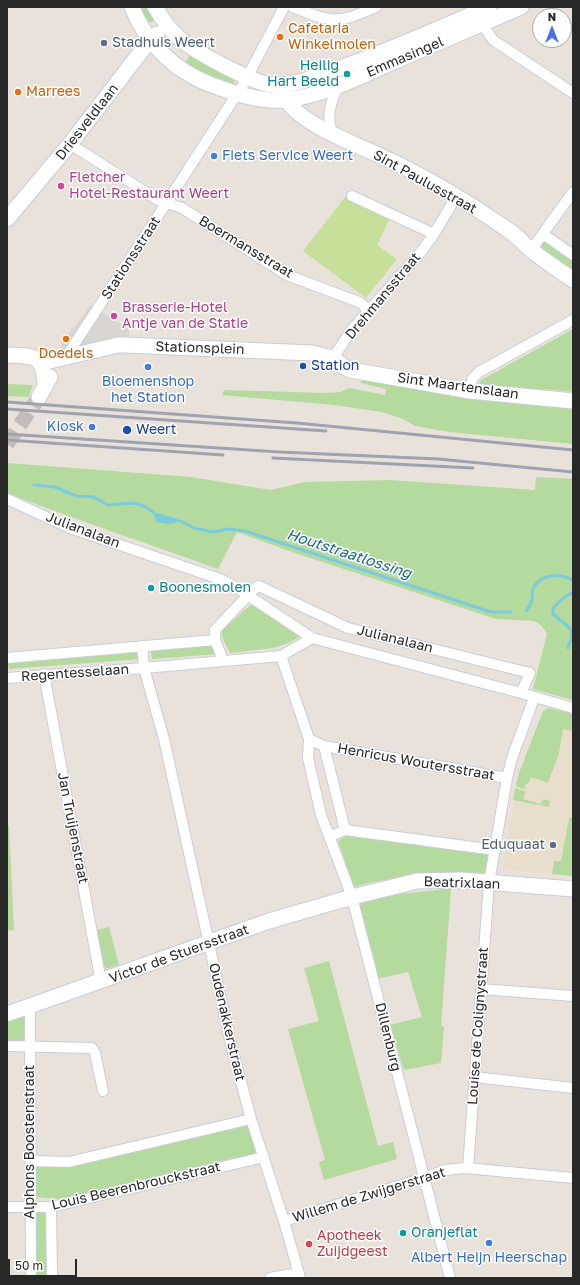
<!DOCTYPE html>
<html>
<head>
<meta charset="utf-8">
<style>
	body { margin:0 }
	#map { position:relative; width:580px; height:1285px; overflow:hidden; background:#e9e2db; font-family:"Golos Text",sans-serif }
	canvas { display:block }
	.frame { position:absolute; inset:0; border:8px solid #282828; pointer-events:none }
	.north { position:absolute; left:532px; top:8px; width:40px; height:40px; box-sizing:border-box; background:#fff; border:1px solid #a9a9a9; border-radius:50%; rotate:0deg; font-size:11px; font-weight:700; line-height:16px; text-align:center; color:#282828 }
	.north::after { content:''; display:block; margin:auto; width:14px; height:18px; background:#4c72e4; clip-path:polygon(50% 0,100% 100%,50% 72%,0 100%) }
	.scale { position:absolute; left:8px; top:1259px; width:69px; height:18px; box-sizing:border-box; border:2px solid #282828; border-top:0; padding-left:5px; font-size:12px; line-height:14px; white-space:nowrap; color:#282828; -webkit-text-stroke:3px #fff; paint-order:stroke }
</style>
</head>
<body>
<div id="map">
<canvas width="580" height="1285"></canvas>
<div class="frame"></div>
<div class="north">N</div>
<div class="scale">50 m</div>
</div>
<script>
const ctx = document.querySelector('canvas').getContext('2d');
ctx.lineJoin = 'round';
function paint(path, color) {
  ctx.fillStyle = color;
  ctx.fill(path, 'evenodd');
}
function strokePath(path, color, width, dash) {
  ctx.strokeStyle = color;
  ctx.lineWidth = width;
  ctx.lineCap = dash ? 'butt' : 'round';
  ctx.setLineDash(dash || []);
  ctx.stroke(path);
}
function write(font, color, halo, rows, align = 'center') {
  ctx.font = font + ' "Golos Text",sans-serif';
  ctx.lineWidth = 3;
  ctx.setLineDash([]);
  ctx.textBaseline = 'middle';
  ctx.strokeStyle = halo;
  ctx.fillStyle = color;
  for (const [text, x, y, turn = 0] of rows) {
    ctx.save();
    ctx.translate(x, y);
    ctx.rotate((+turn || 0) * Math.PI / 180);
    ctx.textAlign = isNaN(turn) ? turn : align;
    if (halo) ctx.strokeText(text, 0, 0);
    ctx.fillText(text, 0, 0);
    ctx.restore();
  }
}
const education = new Path2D(`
	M573,717v159l-70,-6 13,-81 4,-14z`);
const green = new Path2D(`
	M135,7h17l3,12 -3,3 -6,2z
	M193,51l44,26 -6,12 -48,-24z
	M546,240l27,19v11l-21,-15 -4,1 -7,-7 2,-6z
	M573,329v63l-28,-3 -1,4 -66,-7 3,-6z
	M363,376l210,31v37l-124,-12 -34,-6 -12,-7 -21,-7 -48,-7 -112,-10 2,-5 102,3 15,-1 8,-4 36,7 1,-6 -25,-6z
	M7,384l26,1 -4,12 -22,-1z
	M7,463l184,14 80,13 34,-8 85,-2 145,10 1,-13 37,2v221l-40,-11 14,-55 -5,-8 -8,-5 -38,-2 -207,-68 -52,-19 -19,37c-71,-26 -142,-49 -211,-76z
	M254,602l48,33 -13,8 -16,5 -43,5 -8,-16v-7z
	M214,643l6,11 -68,5 -2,-13z
	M139,648l2,11 -132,10 -2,-9z
	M549,708l24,6v17l-10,-2 -4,24 -11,30 -17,-6 -3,7h-2l-2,5 -8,-3 3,-13 24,-62z
	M515,788l11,4 -3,7 18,5 2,-5 7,2 -1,6 -36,-7z
	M569,818h4v58l-21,-2 2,-13h7z
	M7,825h2l5,105 -7,1z
	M350,834l138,20 -3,19c-45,-1 -87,2 -131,14l-16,-46z
	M444,889h7l-10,137 3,1 -3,36 -37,7 -14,-45 32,-8 -14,-45 -31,7 -18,-77 42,-8z
	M109,927l10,38 -14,4 -8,-39z
	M329,961l49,185 15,-4 4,17 -73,21 -5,-18 6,-2 -37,-131 31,-8 -15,-53z
	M25,1016l-1,26h-17v-20z
	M251,1124l8,29 -189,44 -14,2 -20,-2v-30l39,-4z
	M35,1212h11l1,66h-12z`);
const pitch = new Path2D(`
	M346,196l45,20 -14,29 20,14 -31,39 -63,-47z`);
const plaza = new Path2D(`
	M90,305l39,24v9l-56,12 -5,4 -8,-5 2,-7h3v-8l6,-2v-4l4,-1z`);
const water = new Path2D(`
	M153,512l22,6 6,3 -11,3 -14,-2z`);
const stream = new Path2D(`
	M34,485l21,2 21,9 18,1 14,8 26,-2 10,3 9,6
	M181,521l13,7 19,4 15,-3 17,2 246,81h20
	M526,611c2,-3 4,-6 5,-8 3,-6 -1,-13 4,-18 9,-12 27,-11 38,-5
	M568,648c1,-5 5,-10 4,-15 -4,-17 -42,-15 1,-41`);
const secondaryTunnel = new Path2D(`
	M7,444l32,-47`);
const street = new Path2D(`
	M293,7c39,16 44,17 83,0
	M479,20l14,20 80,53
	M332,133c-6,-17 -1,-31 6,-48
	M70,144l88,56 24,8 105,67 72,27 10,8
	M352,196l82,38
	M543,234l30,21
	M531,250l42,-58
	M66,357l101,-155 70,-108 4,-5 43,-82
	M333,358l20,-30 64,-71 17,-23 22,-37
	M470,391l2,-12 7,-7 94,-52
	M7,499l63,29 150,51 17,9 75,50 209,55 52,15
	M215,640l8,20
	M142,646l2,22 20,71 67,305 20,75 33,102 16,57
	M281,656l28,83 -1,19 13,57 31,82 98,381
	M7,658l208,-18v-10l40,-42 4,-2 89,42 182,45 -9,20
	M44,674l57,308
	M7,678l137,-10 137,-12 31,-18
	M309,739l15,7 183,32
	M324,746l21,84 -16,7
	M345,830l150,20
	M481,989l92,7
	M30,1006l1,272
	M7,1046l85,2 3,5 8,38
	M474,1077l99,11
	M31,1161l38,1 182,-43
	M468,1168l21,-285 18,-105 5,-20 22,-60
	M7,1207h44l213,-50
	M51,1207l1,71
	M284,1221l140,-43 21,-8 20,-2 108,10
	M270,1278l29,-5`);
const secondary = new Path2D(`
	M132,7c13,35 42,63 77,77 25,9 49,18 76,16 37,-4 72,-22 106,-37 43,-19 87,-37 130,-56
	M155,7c6,10 13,21 22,29 14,14 77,48 96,49 22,1 47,-10 67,-17 51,-18 100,-40 149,-61
	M284,92c5,28 67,50 90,61 48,21 94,49 137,79 7,5 13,12 20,18 14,11 28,20 42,30
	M7,219l63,-75 80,-104 7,-6
	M7,355c29,1 36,-1 38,31
	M41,363l77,-18h7l187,8 21,5 11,9 7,3 119,21 103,10
	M39,397l11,-20
	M7,1014l262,-93 83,-24 65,-16 44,-1 112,9`);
const rail = new Path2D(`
	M7,402l290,21 276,27
	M7,409l319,22
	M7,434l272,18 159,7 135,13
	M7,440l216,15
	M273,458l200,10`);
const markers = [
	[280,37,4,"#e8710a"],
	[104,43,4,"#5c6f8a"],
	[347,74,4,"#0f9aa8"],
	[18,92,4,"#e8710a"],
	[214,156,4,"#3f7fe0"],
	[61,186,4,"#d1479c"],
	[114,316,4,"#d1479c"],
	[66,339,4,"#e8710a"],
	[303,366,4,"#1a4fb4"],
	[148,367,4,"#3f7fe0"],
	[92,427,4,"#3f7fe0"],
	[127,430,5,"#1a4fb4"],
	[151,588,4,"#0f9aa8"],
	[553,845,4,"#5c6f8a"],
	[403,1233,4,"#0f9aa8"],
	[489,1243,4,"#3f7fe0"],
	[309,1244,4,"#e0444e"]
];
const foodNames = [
	["Cafetaria",288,29],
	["Winkelmolen",288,45],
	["Marrees",26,92],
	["Doedels",66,354,"center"]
];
const serviceNames = [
	["Stadhuis Weert",112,43],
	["Eduquaat",545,845,"right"]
];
const streetNames = [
	["Emmasingel",405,57,-23],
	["Driesveldlaan",87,122,-52],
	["Sint Paulusstraat",425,182,29],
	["Boermansstraat",246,247,31],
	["Stationsstraat",131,258,-57],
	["Drehmansstraat",383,296,-50],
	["Stationsplein",200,348,2],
	["Sint Maartenslaan",458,386,8],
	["Julianalaan",83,530,21],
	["Julianalaan",395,639,14],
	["Regentesselaan",75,673,-4],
	["Henricus Woutersstraat",416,762,10],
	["Jan Truijenstraat",73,828,79],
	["Beatrixlaan",462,883,2],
	["Victor de Stuersstraat",179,954,-20],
	["Oudenakkerstraat",227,1022,77],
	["Louise de Colignystraat",478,1026,-86],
	["Dillenburg",388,1037,76],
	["Alphons Boostenstraat",30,1142,-90],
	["Louis Beerenbrouckstraat",136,1186,-13],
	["Willem de Zwijgerstraat",369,1195,-17]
];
const cultureNames = [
	["Heilig",339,66,"right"],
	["Hart Beeld",339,82,"right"],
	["Boonesmolen",159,588],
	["Oranjeflat",411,1233]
];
const shopNames = [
	["Fiets Service Weert",222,156,"left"],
	["Bloemenshop",148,382],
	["het Station",148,398],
	["Kiosk",84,427,"right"],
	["Albert Heijn Heerschap",489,1258]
];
const hotelNames = [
	["Fletcher",69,178],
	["Hotel-Restaurant Weert",69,194],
	["Brasserie-Hotel",122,308],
	["Antje van de Statie",122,324]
];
const transitNames = [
	["Station",311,366],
	["Weert",136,430]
];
const healthNames = [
	["Apotheek",317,1236],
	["Zuijdgeest",317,1252]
];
const waterNames = [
	["Houtstraatlossing",349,554,18]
];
paint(education, '#e9decc');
paint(green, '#b5da9d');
paint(pitch, '#c6e09a');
paint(plaza, '#d9d5d1');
paint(water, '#79cbe0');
strokePath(stream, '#79cbe0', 3);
strokePath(secondaryTunnel, '#c2bdb7', 15, [15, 8]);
strokePath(street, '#c9cdd8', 12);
strokePath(secondary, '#c9cdd8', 17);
strokePath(street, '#fff', 10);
strokePath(secondary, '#fff', 15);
strokePath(rail, '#9fa2b0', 3);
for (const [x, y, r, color] of markers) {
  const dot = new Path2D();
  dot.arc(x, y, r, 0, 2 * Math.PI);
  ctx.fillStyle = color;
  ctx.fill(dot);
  strokePath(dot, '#fff', 1.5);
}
write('14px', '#c56008', '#fff', foodNames, 'left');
write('14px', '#4e5e75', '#fff', serviceNames, 'left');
write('14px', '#282828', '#fff', streetNames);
write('14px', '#0d838f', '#fff', cultureNames, 'left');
write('14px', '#366cbe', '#fff', shopNames);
write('14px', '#b23c85', '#fff', hotelNames, 'left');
write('14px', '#164399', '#fff', transitNames, 'left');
write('14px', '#be3a42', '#fff', healthNames, 'left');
write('italic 15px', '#1c6988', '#fff', waterNames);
</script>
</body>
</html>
